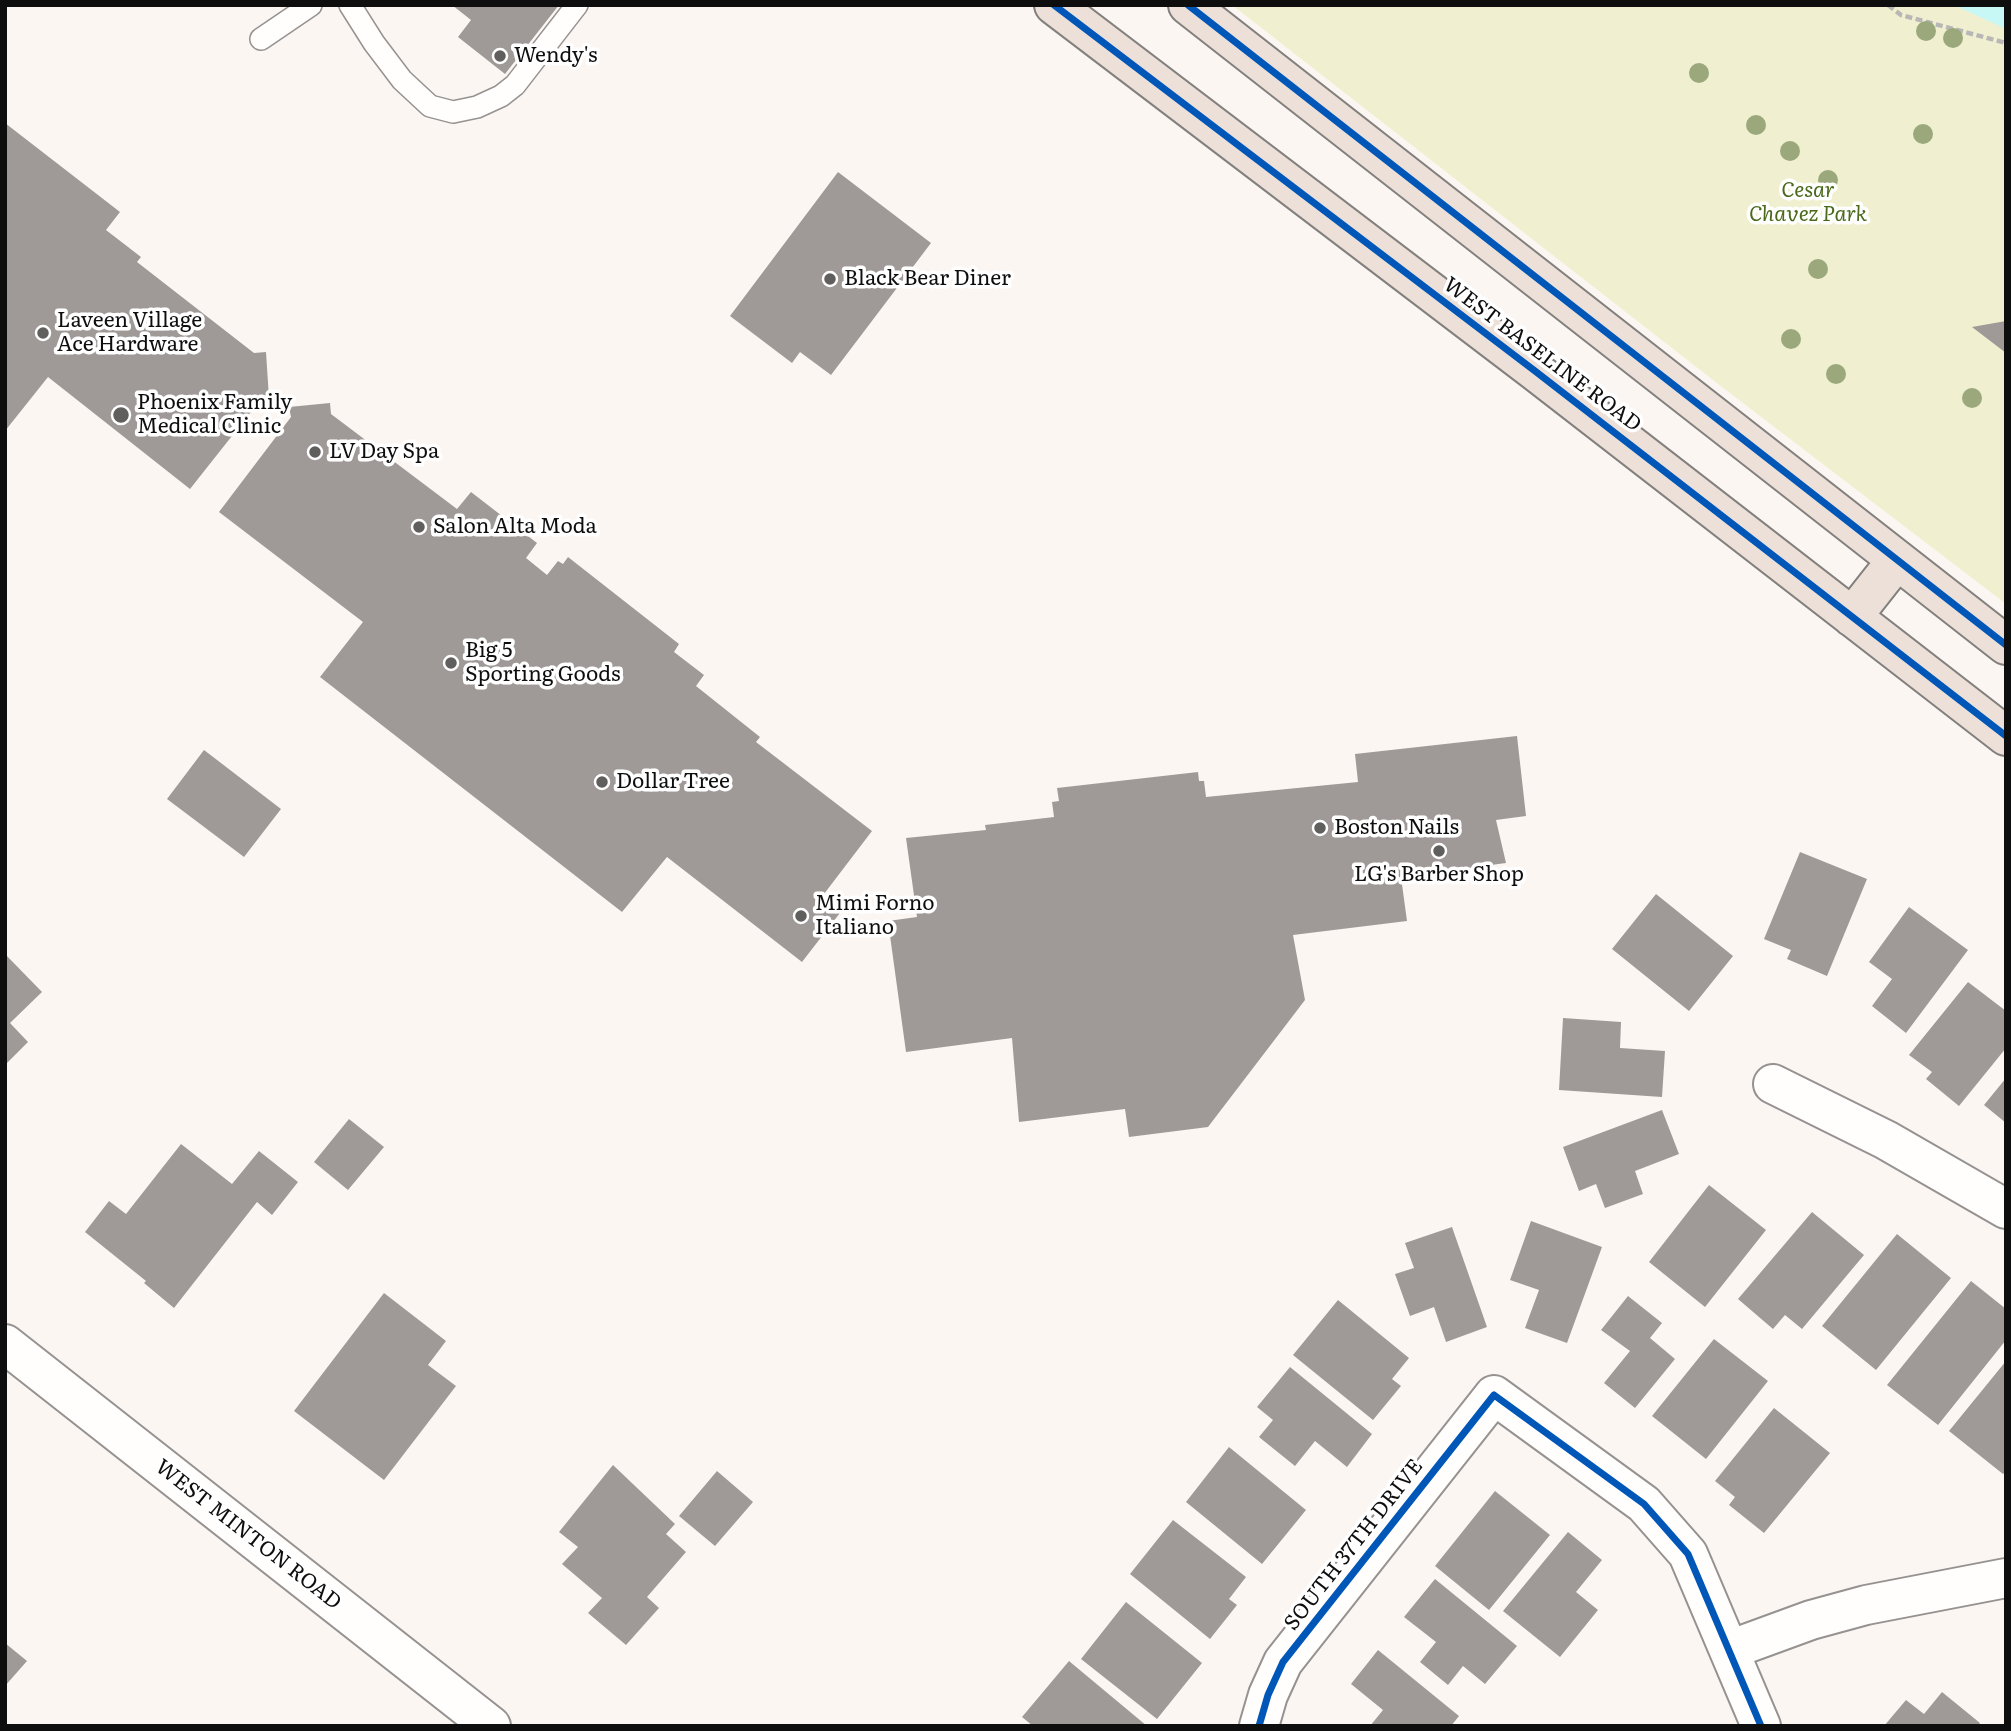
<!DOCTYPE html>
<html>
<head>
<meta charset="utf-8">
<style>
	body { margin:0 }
	#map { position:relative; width:2011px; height:1731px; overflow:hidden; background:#fcf6f2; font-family:Literata,serif }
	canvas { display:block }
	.frame { position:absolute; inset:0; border:7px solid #0e0e0e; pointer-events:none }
</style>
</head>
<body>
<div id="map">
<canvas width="2011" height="1731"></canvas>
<div class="frame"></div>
</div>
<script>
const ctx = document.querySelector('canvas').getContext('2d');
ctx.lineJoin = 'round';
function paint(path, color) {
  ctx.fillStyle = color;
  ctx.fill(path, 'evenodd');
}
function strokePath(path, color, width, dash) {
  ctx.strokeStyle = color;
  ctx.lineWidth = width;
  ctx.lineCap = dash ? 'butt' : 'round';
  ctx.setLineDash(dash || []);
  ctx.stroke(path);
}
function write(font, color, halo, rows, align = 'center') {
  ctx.font = font + ' Literata,serif';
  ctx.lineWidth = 7;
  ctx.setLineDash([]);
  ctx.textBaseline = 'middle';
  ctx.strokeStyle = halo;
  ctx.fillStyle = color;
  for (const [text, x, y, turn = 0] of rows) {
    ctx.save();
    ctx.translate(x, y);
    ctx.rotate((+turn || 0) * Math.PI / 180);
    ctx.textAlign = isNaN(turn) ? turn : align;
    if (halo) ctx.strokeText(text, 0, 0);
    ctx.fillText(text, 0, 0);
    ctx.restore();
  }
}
const green = new Path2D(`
	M1232,5h774v599l-288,-220z`);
const water = new Path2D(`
	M1954,5h52v24z`);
const building = new Path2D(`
	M452,5h107l-54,69 -47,-37 13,-17z
	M5,123l115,89 -14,18 35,27 -4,5 117,91 12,-1 3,46h-7l-72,91 -142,-112 -43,54z
	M838,172l93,71 -100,132 -31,-23 -8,11 -62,-47z
	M2006,321v32l-34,-26z
	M330,403l1,11 126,95 14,-17 66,51 -11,15 21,17 11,-14 5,3 5,-7 111,87 -5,8 30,23 -8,11 64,51 -4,5 116,89 -48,63 19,15 -41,53 -135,-105 -45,55 -302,-235 43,-55 -144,-110 72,-95 -2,-10z
	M1517,736l9,80 -30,4 10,43 -105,14 6,44 -114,14 12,65 -97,127 -79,10 -4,-28 -106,13 -7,-84 -106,14 -18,-131 29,-4 -11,-79 80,-8 -1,-5 69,-8 -2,-15 7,-1 -2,-13 141,-16 1,9h5l2,16 152,-15 -3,-28z
	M204,750l77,59 -37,48 -77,-58z
	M1800,852l67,27 -40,97 -40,-17 4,-9 -27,-11z
	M1656,894l77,62 -44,55 -77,-62z
	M1909,907l59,43 -62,83 -34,-27 20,-27 -23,-17z
	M5,954l37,38 -32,31 18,19 -23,23z
	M1968,982l38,29v37l-47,58 -33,-27 6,-7 -23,-17z
	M1563,1018l58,4 -1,26 45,3 -3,46 -103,-7z
	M2006,1078v45l-22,-18z
	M1662,1110l17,44 -44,17 8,23 -38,14 -9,-24 -17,7 -16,-44z
	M349,1119l35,28 -36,43 -34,-28z
	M181,1144l51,40 27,-33 39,31 -26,33 -15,-13 -83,106 -30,-25 2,-2 -61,-49 24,-31 17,13z
	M1709,1185l57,45 -61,77 -56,-45z
	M1812,1212l52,43 -62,74 -17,-14 -12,14 -35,-30z
	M1531,1221l71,26 -35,96 -42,-15 14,-38 -29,-10z
	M1452,1227l35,100 -41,15 -12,-35 -24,9 -15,-42 19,-6 -9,-25z
	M1897,1234l54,44 -75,92 -54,-44z
	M1971,1281l35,28v31l-68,85 -51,-40z
	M384,1293l62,48 -18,24 28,21 -72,94 -90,-69z
	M1628,1296l34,27 -12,15 25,21 -40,49 -31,-25 26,-32 -29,-21z
	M1338,1300l71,58 -17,21 9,7 -28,34 -80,-65z
	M1714,1339l54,42 -62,78 -54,-43z
	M2006,1361v110l-3,3 -54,-43z
	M1290,1367l82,67 -25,33 -32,-26 -20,25 -36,-29 14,-17 -16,-13z
	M1774,1408l56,45 -66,80 -35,-28 6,-8 -20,-16z
	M1229,1447l77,63 -44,54 -76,-62z
	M613,1465l62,59 -9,10 20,18 -39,45 12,11 -33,37 -38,-32 14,-15 -40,-34 16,-17 -19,-15z
	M717,1471l36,31 -38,44 -36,-30z
	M1495,1491l55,44 -61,75 -54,-44z
	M1173,1520l73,57 -17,22 8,6 -27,34 -80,-65z
	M1568,1532l34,28 -26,32 22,18 -38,47 -57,-46z
	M1435,1579l82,67 -32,38 -22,-18 -15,19 -28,-23 16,-20 -32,-25z
	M1126,1602l76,61 -45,56 -76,-60z
	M5,1643l22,18 -22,25z
	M1378,1650l81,66 -8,10h-81l13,-16 -32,-26z
	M1069,1661l78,65h-114l-11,-9z
	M1942,1692l38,31 -2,3h-94l22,-26 18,14z`);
const path = new Path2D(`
	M1888,5l13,10 105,28`);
const service = new Path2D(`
	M350,5l24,38 28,37 28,26 23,6 24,-5 24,-11 14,-11 62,-80
	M261,39l50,-34`);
const minor = new Path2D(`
	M1773,1084l113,56 120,69
	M5,1344l486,382
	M1729,1650l82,-30 55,-15 140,-27
	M1259,1726l9,-31 15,-33 211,-267 150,109 44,50 73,172`);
const primary = new Path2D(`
	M1054,5l481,366 471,365
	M1188,5l818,640
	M1852,617l45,-57`);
const cycleway = new Path2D(`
	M1054,5l481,366 471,365
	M1188,5l818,640
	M1259,1726l9,-31 15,-33 211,-267 150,109 44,50 73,172`);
const trees = [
	[1926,31],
	[1953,38],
	[1699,73],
	[1756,125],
	[1923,134],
	[1790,151],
	[1828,180],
	[1818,269],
	[1791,339],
	[1836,374],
	[1972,398]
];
const markers = [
	[500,56,7,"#615f5e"],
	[830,279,7,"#615f5e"],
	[43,333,7,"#615f5e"],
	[121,415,9,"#615f5e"],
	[315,452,7,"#615f5e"],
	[419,527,7,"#615f5e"],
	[451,663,7,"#615f5e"],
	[602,782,7,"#615f5e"],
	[1320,828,7,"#615f5e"],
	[1439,851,7,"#615f5e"],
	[801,916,7,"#615f5e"]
];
const poiNames = [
	["Wendy's",514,56],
	["Black Bear Diner",844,279],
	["Laveen Village",57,321],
	["Ace Hardware",57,345],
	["Phoenix Family",137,403],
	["Medical Clinic",137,427],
	["LV Day Spa",329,452],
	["Salon Alta Moda",433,527],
	["Big 5",465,651],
	["Sporting Goods",465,675],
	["Dollar Tree",616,782],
	["Boston Nails",1334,828],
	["LG's Barber Shop",1439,875,"center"],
	["Mimi Forno",815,904],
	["Italiano",815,928]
];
const parkNames = [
	["Cesar",1808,191],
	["Chavez Park",1808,215]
];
const streetNames = [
	["WEST BASELINE ROAD",1542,355,37],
	["WEST MINTON ROAD",248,1535,38],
	["SOUTH 37TH DRIVE",1354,1545,-52]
];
paint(green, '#f0f0d1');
paint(water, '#c8f8f6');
paint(building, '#9f9a98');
strokePath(service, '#959291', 24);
strokePath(minor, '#959291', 42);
strokePath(primary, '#82807e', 42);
strokePath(path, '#b8b7b6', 4.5, [7, 3.5]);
strokePath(service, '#fffefd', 21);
strokePath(minor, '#fffefd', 38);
strokePath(primary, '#ede0d8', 38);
strokePath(cycleway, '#0057b8', 7);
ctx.fillStyle = '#9aa87c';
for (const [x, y] of trees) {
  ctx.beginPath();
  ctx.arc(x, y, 10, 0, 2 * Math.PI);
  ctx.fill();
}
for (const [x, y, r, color] of markers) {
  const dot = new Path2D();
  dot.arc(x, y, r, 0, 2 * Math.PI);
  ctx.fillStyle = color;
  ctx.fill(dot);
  strokePath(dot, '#fff', 2.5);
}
write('21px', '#0e0e0e', '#fff', poiNames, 'left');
write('italic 21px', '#4a691b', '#fff', parkNames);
write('21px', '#0e0e0e', '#fff', streetNames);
</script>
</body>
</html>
